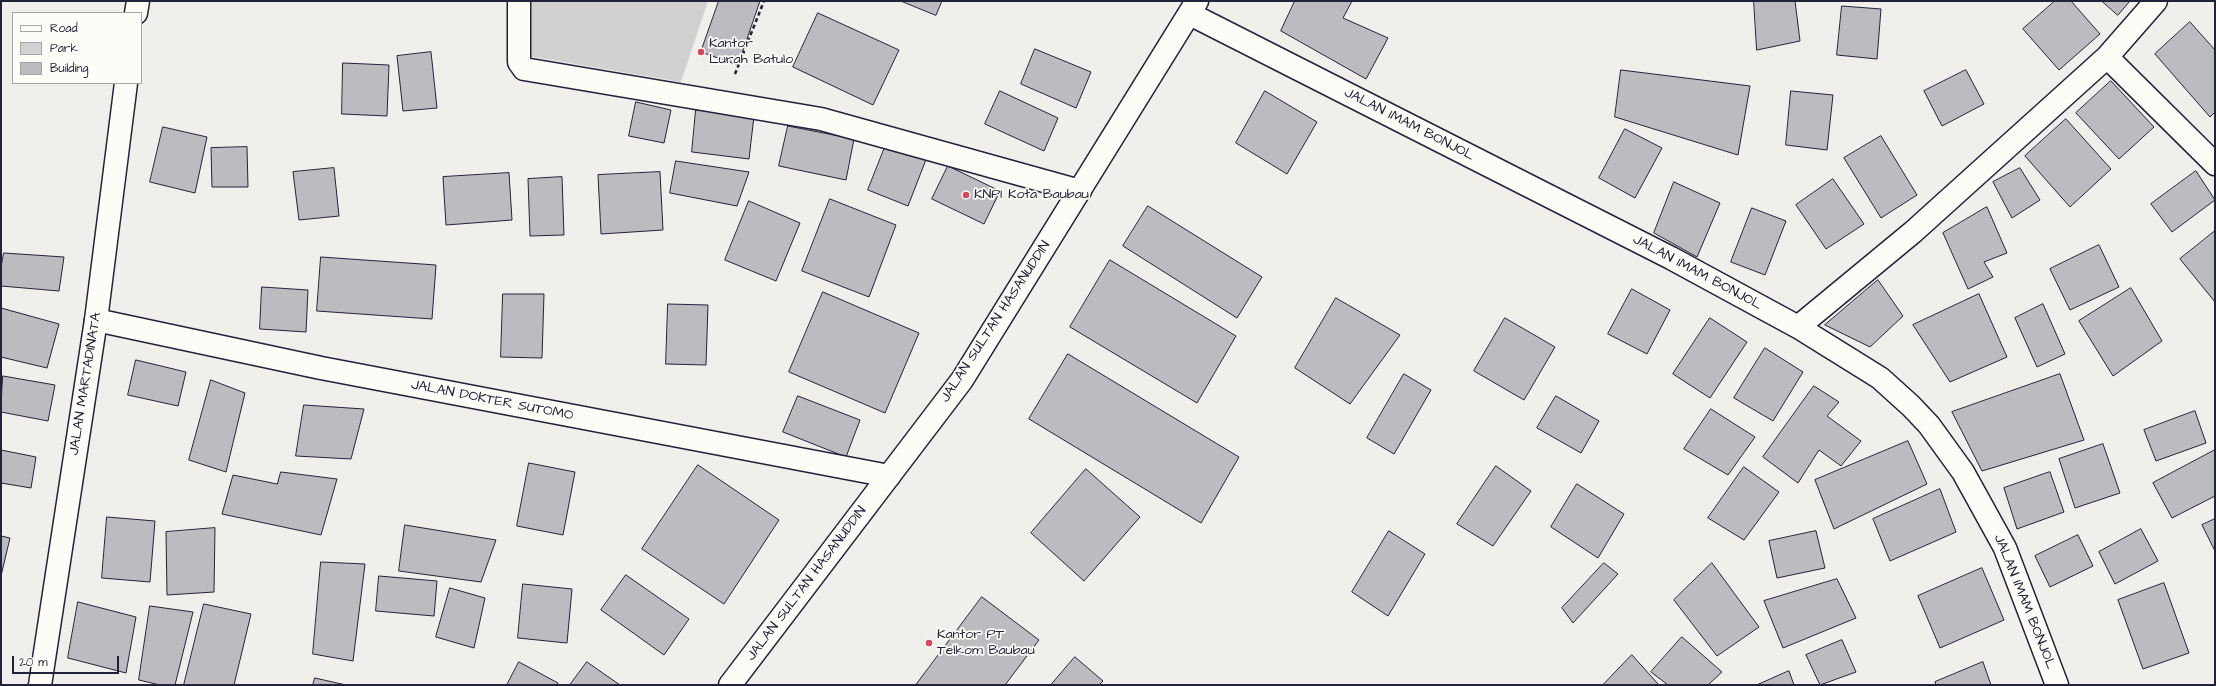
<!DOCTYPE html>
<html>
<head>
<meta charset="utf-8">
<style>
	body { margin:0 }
	#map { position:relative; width:2216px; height:686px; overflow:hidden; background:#f0efec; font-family:"Architects Daughter",sans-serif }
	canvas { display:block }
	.frame { position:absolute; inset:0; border:2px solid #22223b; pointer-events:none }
	.legend { position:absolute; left:12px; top:12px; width:130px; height:72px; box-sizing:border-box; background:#fdfcf7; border:1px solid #a5a5ac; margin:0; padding:5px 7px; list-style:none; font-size:12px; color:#22223b }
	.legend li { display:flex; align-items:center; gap:8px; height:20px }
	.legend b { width:20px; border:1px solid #a5a5ac }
	.scale { position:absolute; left:12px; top:656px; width:107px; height:18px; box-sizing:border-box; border:2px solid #22223b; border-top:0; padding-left:5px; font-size:12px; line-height:14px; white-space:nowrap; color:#22223b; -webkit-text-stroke:3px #fdfcf7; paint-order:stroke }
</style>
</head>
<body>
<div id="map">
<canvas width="2216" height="686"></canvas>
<div class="frame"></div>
<ul class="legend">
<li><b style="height:5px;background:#fdfcf7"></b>Road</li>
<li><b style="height:11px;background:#d2d1d1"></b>Park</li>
<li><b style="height:11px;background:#bcbcc0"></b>Building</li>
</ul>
<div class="scale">20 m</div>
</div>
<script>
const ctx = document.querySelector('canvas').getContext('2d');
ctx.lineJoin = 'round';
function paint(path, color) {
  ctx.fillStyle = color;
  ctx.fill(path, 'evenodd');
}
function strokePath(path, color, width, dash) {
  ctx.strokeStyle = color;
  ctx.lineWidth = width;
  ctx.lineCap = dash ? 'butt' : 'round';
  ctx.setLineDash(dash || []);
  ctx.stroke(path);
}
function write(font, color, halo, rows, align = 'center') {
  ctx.font = font + ' "Architects Daughter",sans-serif';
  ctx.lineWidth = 3.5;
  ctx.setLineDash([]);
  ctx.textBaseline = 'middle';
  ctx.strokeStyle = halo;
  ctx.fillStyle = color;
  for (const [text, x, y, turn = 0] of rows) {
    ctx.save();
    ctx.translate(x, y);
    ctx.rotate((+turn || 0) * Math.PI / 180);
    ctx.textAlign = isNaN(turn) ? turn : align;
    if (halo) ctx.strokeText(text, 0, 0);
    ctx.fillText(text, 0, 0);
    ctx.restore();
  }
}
const green = new Path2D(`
	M531,1h177l-27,81 -153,-26z`);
const building = new Path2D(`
	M719,1h41l-22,64 -37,-13z
	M901,1h41l-6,14z
	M1295,1h57l-9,17 45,20 -22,41 -85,-48z
	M1754,1h41l5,40 -43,9z
	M2055,1h16l29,33 -41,36 -36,-41z
	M2102,1h28l-12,14z
	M1842,6l39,3 -4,50 -40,-4z
	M818,13l81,37 -26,55 -80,-38z
	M2190,22l25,28v62l-5,5 -55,-63z
	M1035,49l56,23 -15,36 -55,-24z
	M431,52l6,56 -34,3 -6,-55z
	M343,63l46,2 -2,51 -45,-2z
	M1621,70l129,16 -12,69 -123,-38z
	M1966,70l18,34 -42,22 -18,-35z
	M2111,81l43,46 -35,32 -43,-46z
	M1000,91l58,27 -14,33 -59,-27z
	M1265,91l52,31 -30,52 -51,-31z
	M1791,91l42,4 -6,55 -41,-5z
	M636,102l35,8 -7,33 -35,-7z
	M696,110l58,6 -5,43 -57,-7z
	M2066,119l45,50 -41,38 -45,-51z
	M788,126l66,13 -8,41 -67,-14z
	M163,127l44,10 -12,56 -45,-11z
	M1625,129l37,19 -27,50 -36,-20z
	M1881,136l36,59 -36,23 -37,-60z
	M887,142l40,15 -19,49 -40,-16z
	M247,147l1,40h-36l-1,-39z
	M676,161l73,11 -12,34 -67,-13z
	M948,166l52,25 -16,33 -52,-25z
	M334,168l5,48 -40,4 -6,-48z
	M2020,168l20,32 -28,18 -19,-36z
	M2196,171l19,29 -43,32 -21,-28z
	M660,172l3,58 -62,4 -3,-59z
	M509,173l3,47 -66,5 -3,-48z
	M562,177l2,58 -34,1 -2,-57z
	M1833,179l31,45 -38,25 -30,-44z
	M1674,182l46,21 -23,54 -43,-24z
	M830,199l66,26 -27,72 -67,-26z
	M749,201l51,22 -24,58 -51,-21z
	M1148,206l114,71 -25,41 -114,-72z
	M1987,207l20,46 -23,9 9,15 -25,12 -25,-56z
	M1752,208l34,13 -21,54 -34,-13z
	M2215,231v71l-35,-43z
	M2099,245l20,42 -49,23 -20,-41z
	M4,253l60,4 -5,34 -58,-5v-19z
	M321,257l115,8 -4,54 -115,-8z
	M1110,260l126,76 -39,67 -127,-76z
	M1878,280l25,36 -33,31 -45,-22z
	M262,287l46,3 -2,42 -46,-3z
	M2131,288l31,53 -49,35 -34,-55z
	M1632,289l38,21 -23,44 -39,-20z
	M823,292l96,41 -34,80 -96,-41z
	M503,294h41l-2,64 -41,-1z
	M1979,294l28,63 -57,25 -37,-57z
	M1336,298l64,37 -50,69 -55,-36z
	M668,304l40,1 -2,60 -40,-1z
	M2043,304l22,50 -28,13 -22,-49z
	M1,308l58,16 -12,44 -46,-11z
	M1505,318l50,29 -31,53 -50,-29z
	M1710,318l37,24 -37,56 -37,-24z
	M1765,348l38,24 -30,49 -39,-23z
	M1068,354l171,103 -38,66 -172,-104z
	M136,360l50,12 -8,34 -50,-11z
	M1404,374l27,16 -37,64 -27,-16z
	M2060,374l24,66 -102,31 -30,-59z
	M3,376l52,9 -7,36 -47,-9z
	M211,380l34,13 -19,79 -37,-12z
	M1814,386l25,16 -12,14 34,25 -20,25 -22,-16 -21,33 -35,-26z
	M798,396l62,24 -14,37 -63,-25z
	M1556,396l43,25 -18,32 -44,-25z
	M304,405l60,4 -13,50 -55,-3z
	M1711,409l44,28 -27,38 -44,-26z
	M2195,411l11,32 -50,18 -12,-31z
	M1908,441l19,43 -93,45 -19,-49z
	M2103,444l17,49 -45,15 -16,-49z
	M1,450l35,7 -5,31 -30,-5z
	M2215,450v46l-43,22 -19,-35z
	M529,463l46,9 -12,63 -46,-9z
	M698,465l81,55 -55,84 -82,-55z
	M1496,466l35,25 -38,55 -36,-22z
	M1744,467l35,25 -35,48 -36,-22z
	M1086,469l54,48 -56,64 -53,-48z
	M281,472l56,7 -16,56 -99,-21 11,-39 44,9z
	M2050,472l14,40 -47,17 -13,-41z
	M1577,484l47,30 -26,44 -47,-31z
	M1940,489l16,43 -66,29 -17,-42z
	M107,517l48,4 -5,61 -48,-4z
	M2215,519v32l-13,-26z
	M405,525l91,15 -15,42 -82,-11z
	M215,528l-1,64 -47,3 -1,-63z
	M2141,529l17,32 -43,23 -16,-32z
	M1389,531l36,23 -37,62 -36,-24z
	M1816,531l9,37 -48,10 -8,-37z
	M2078,535l15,31 -43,21 -15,-31z
	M1,536l9,2 -9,38z
	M321,562l44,2 -12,97 -40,-7z
	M1604,563l14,11 -45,49 -11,-15z
	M1712,563l47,64 -42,29 -43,-56z
	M1982,568l22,52 -64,28 -22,-52z
	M626,575l63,44 -25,36 -63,-45z
	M379,576l58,5 -3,35 -58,-5z
	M1837,579l19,39 -73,30 -19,-47z
	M2164,583l25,70 -46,16 -25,-69z
	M523,584l49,5 -5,54 -49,-5z
	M450,588l35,10 -11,50 -38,-11z
	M982,597l57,43 -34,45h-89z
	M78,602l58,15 -10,56 -58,-15z
	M204,604l47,10 -17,71h-50z
	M150,606l43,6 -18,73h-15l-21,-5z
	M1682,637l40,35 -14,13h-40l-17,-13z
	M1842,640l14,32 -36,13 -14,-30z
	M1632,655l27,30h-56z
	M1075,657l28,24 -4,4h-48z
	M519,662l39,21 -1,2h-50z
	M587,662l33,23h-50z
	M1983,662l8,23h-55l-1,-3z
	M1789,671l5,14h-37z
	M315,678l31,7h-33z`);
const path = new Path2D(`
	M735,74l29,-73`);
const street = new Path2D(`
	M519,1v61l5,7 297,50 259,72
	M1190,14l481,244 127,69 82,51 31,28 18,19 34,47 42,76 52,137
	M2107,57l108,107
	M96,320l225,48 568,108
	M1798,327l115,-95 194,-175 49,-56`);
const secondary = new Path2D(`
	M136,13l2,-12
	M40,685l56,-365 30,-237`);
const highway = new Path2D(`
	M730,685l232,-305 235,-379`);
const markers = [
	[701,52,4,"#d1495b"],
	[966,195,4,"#d1495b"],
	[929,643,4,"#d1495b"]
];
const poiNames = [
	["Kantor",709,44],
	["Lurah Batulo",709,60],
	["KNPI Kota Baubau",974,195],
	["Kantor PT",937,635],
	["Telkom Baubau",937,651]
];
const streetNames = [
	["JALAN IMAM BONJOL",1409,125,27],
	["JALAN IMAM BONJOL",1697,273,28],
	["JALAN SULTAN HASANUDDIN",996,322,-57],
	["JALAN MARTADINATA",86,384,-81],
	["JALAN DOKTER SUTOMO",492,401,11],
	["JALAN SULTAN HASANUDDIN",807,584,-53],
	["JALAN IMAM BONJOL",2024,602,68]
];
paint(green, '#d2d1d1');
paint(building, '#bcbcc0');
strokePath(building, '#22223b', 1);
strokePath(street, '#22223b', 25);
strokePath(secondary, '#22223b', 25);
strokePath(highway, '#22223b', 25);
strokePath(path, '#22223b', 2.5, [4, 3]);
strokePath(street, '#fdfcf7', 22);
strokePath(secondary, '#fdfcf7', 22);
strokePath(highway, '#fdfcf7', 22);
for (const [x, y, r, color] of markers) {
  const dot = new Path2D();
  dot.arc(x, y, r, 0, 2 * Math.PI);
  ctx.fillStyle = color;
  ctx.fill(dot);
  strokePath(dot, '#fdfcf7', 1.5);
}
write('14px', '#22223b', '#fdfcf7', poiNames, 'left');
write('14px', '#22223b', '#fdfcf7', streetNames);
</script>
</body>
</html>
